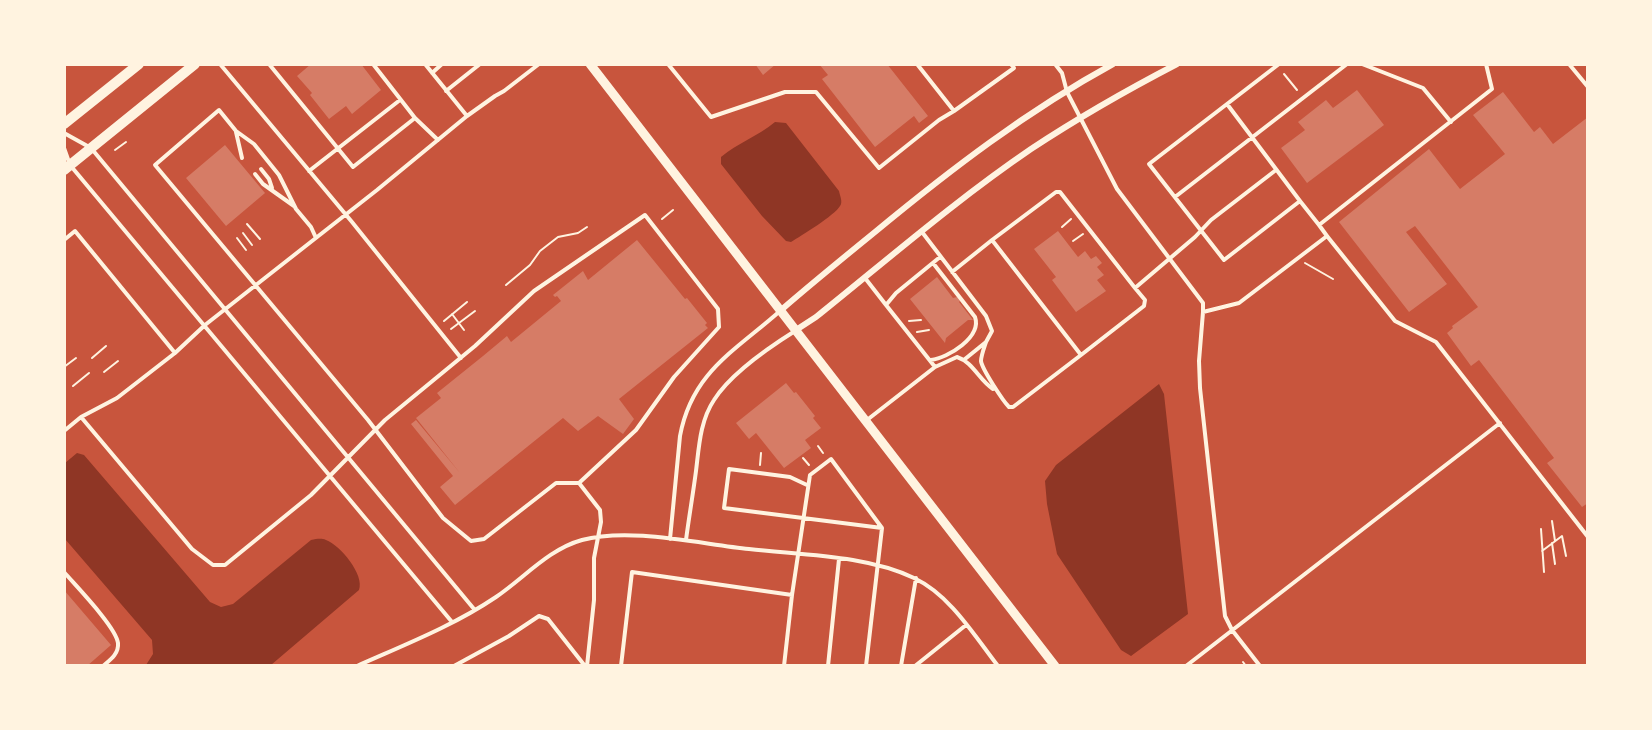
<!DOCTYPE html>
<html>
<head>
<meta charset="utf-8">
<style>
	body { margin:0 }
	#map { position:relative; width:1652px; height:730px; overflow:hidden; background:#c8553d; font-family:Signika,sans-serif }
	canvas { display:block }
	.frame { position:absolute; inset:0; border:66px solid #fff3e0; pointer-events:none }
</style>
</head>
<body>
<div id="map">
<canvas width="1652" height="730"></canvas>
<div class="frame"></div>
</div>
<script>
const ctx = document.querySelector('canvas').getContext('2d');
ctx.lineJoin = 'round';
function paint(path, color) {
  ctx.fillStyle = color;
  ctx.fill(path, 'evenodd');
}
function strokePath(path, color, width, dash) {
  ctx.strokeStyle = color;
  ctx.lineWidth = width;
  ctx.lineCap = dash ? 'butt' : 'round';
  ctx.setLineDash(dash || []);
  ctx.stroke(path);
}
const water = new Path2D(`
	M775,122l11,1 53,68c1,5 4,11 1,15 -5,9 -39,30 -49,36l-5,-1 -24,-25 -41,-52v-7c17,-14 37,-21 54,-35z
	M1159,384l5,10 24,220 -57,42 -10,-6 -64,-96 -10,-50 -2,-23 11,-16z
	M77,453l7,2 126,147 11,5 12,-3 78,-64c6,-1 10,-2 15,0 14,5 39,35 33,50l-88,75h-125l7,-11 -1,-14 -87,-101v-76z`);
const building = new Path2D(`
	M311,64h50l20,26 -29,24 -6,-8 -17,13 -19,-24 2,-2 -15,-17z
	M755,64h21l-13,11z
	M819,64h68l41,52 -9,7 -5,-7 -39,31 -53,-68 6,-4z
	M1357,90l27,35 -77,58 -26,-35 24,-18 -7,-8 28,-22 7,8z
	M1503,92l31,40 6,-5 13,17 35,-27v386l-6,4 -35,-44 7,-5 -75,-98 -8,6 -24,-33 6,-5 -1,-2 26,-19 -63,-81 -9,6 41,52 -38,28 -70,-90 90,-73 31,40 45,-35 -32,-39z
	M225,145l40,48 -39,33 -40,-48z
	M1058,231l20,26 7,-6 6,8 5,-3 6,7 -5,4 7,8 -7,5 9,11 -30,21 -24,-32 4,-3 -22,-28z
	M637,240l48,59 2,-1 20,25 -2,2 3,3 -89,71 15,20 -11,15 -25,-18 -20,15 -15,-13 -108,87 -15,-18 13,-11 -42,-52 5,-4 44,53 -44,-55 25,-20 -4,-5 46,-37 24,-20 4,6 50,-41 -4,-5 -2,1 -2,-2 30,-24 5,9z
	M937,277l16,21 4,-1 3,4 -1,1 14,18h-5l-22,18 -1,5 -35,-44z
	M786,383l8,10 2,-1 19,24 -2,2 8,10 -16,12 6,8 -27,20 -28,-35 -7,6 -13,-16z
	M64,590l47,55 -24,21h-23z`);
const path = new Path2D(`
	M1284,74l13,16
	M115,150l11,-8
	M662,219l11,-9
	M247,224l13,15
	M1062,227l9,-8
	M243,233l9,12
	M237,238l9,12
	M1073,241l10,-7
	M1305,263l28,16
	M506,285l24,-20 10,-14 18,-14 20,-4 9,-6
	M452,314l12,16
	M444,321l23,-19
	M909,321l12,-1
	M451,329l24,-18
	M917,332l12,-2
	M92,358l14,-12
	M64,367l12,-9
	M104,372l14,-11
	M73,386l16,-13
	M818,446l5,7
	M803,458l6,7
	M760,465l1,-12
	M1552,521l3,20
	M1541,529l3,43
	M1552,543l3,21
	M1542,551l20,-15 4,20
	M1243,662l3,4`);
const service = new Path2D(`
	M220,64l132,158 109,136
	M269,64l84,103 62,-49
	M373,64l42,54 23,22
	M425,64l42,52
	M668,64l43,53 74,-25h31l63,76 60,-48 15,-9
	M917,64l37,47 60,-43 -3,-4
	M1055,64l7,9 5,19 50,97 83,110 3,4v9
	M1279,64l-130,100 75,96 76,-59 19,24
	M1362,64l61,24 28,34
	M1569,64l19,23
	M432,73l10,-9
	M446,91l34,-27
	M1227,104l73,97
	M236,132l6,26
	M64,133l27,15 383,461
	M64,148l6,17 382,457
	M261,169l8,10 3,9
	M309,171l91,-71
	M255,174l8,10 31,22
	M1175,197l172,-133
	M922,232l64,84 6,15 -6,11 -21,17
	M1327,236l-8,-11 173,-136 -6,-25
	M316,238l-5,-11 -15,-18 -17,-34 -25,-31 -18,-13 -17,-21 -64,55 213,255 75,98 28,23 13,-2 72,-56h23l21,27 1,12 -7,36v42l-7,66
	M64,240l11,-9 100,122 -58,45 -36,19 -17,14
	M952,272l40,-32
	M865,278l21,27
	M986,342c-2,6 -5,14 -5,19 1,8 22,40 28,46h4l68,-52 -89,-115 64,-48h4l75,96 60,-51 16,-17 65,-50
	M175,353l30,-28 172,-135 90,-74 28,-20 9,-5 35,-27
	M1081,355l63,-49 1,-6 -10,-12
	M931,360c17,-2 51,-23 44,-43l-42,-54
	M935,367l-49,-62 10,-12 44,-36
	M81,417l111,132 21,16h12l86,-70 74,-75 90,-74 59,-55 111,-76 73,94 1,18 -45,50 -38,53 -57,53
	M867,420l68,-53 22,-10c16,5 22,23 36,32
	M807,485l-17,-8 -61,-8 -5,39 158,20
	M670,539l10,-103c12,-64 55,-85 100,-125
	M686,540c3,-23 7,-46 10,-69 3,-24 4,-50 18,-71 17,-27 54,-52 81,-69
	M64,572c12,14 52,55 54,71 1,11 -8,17 -15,23
	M792,595l18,-120 21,-16 51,69 -16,138
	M357,666c47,-21 96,-40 139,-69 28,-19 53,-48 86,-57 48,-13 118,4 167,9 52,6 118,6 165,29 36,17 60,57 84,88
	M454,666l55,-30 30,-20 9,3 37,47
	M621,666l11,-94 160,23 -8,71
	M828,666l11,-107
	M901,666l15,-88
	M915,666l51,-41
	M1186,666l314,-243
	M1260,666l-28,-36 -7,-14 -25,-228 -1,-27 4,-49 36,-9 88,-67 68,85 41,21 152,195`);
const minor = new Path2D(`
	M780,311c31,-27 63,-53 95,-79 75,-62 152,-121 238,-168
	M796,330l20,-13c71,-57 140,-117 215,-168 47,-31 96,-59 146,-85`);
const tertiary = new Path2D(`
	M590,64l465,602`);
const secondary = new Path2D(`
	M64,124l75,-60
	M64,170l131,-106`);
paint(water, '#8f3625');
paint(building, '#d67c66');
strokePath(path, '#fff3e0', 2);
strokePath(service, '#fff3e0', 4);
strokePath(minor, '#fff3e0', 6);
strokePath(tertiary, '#fff3e0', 9);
strokePath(secondary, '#fff3e0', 10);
</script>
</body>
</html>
